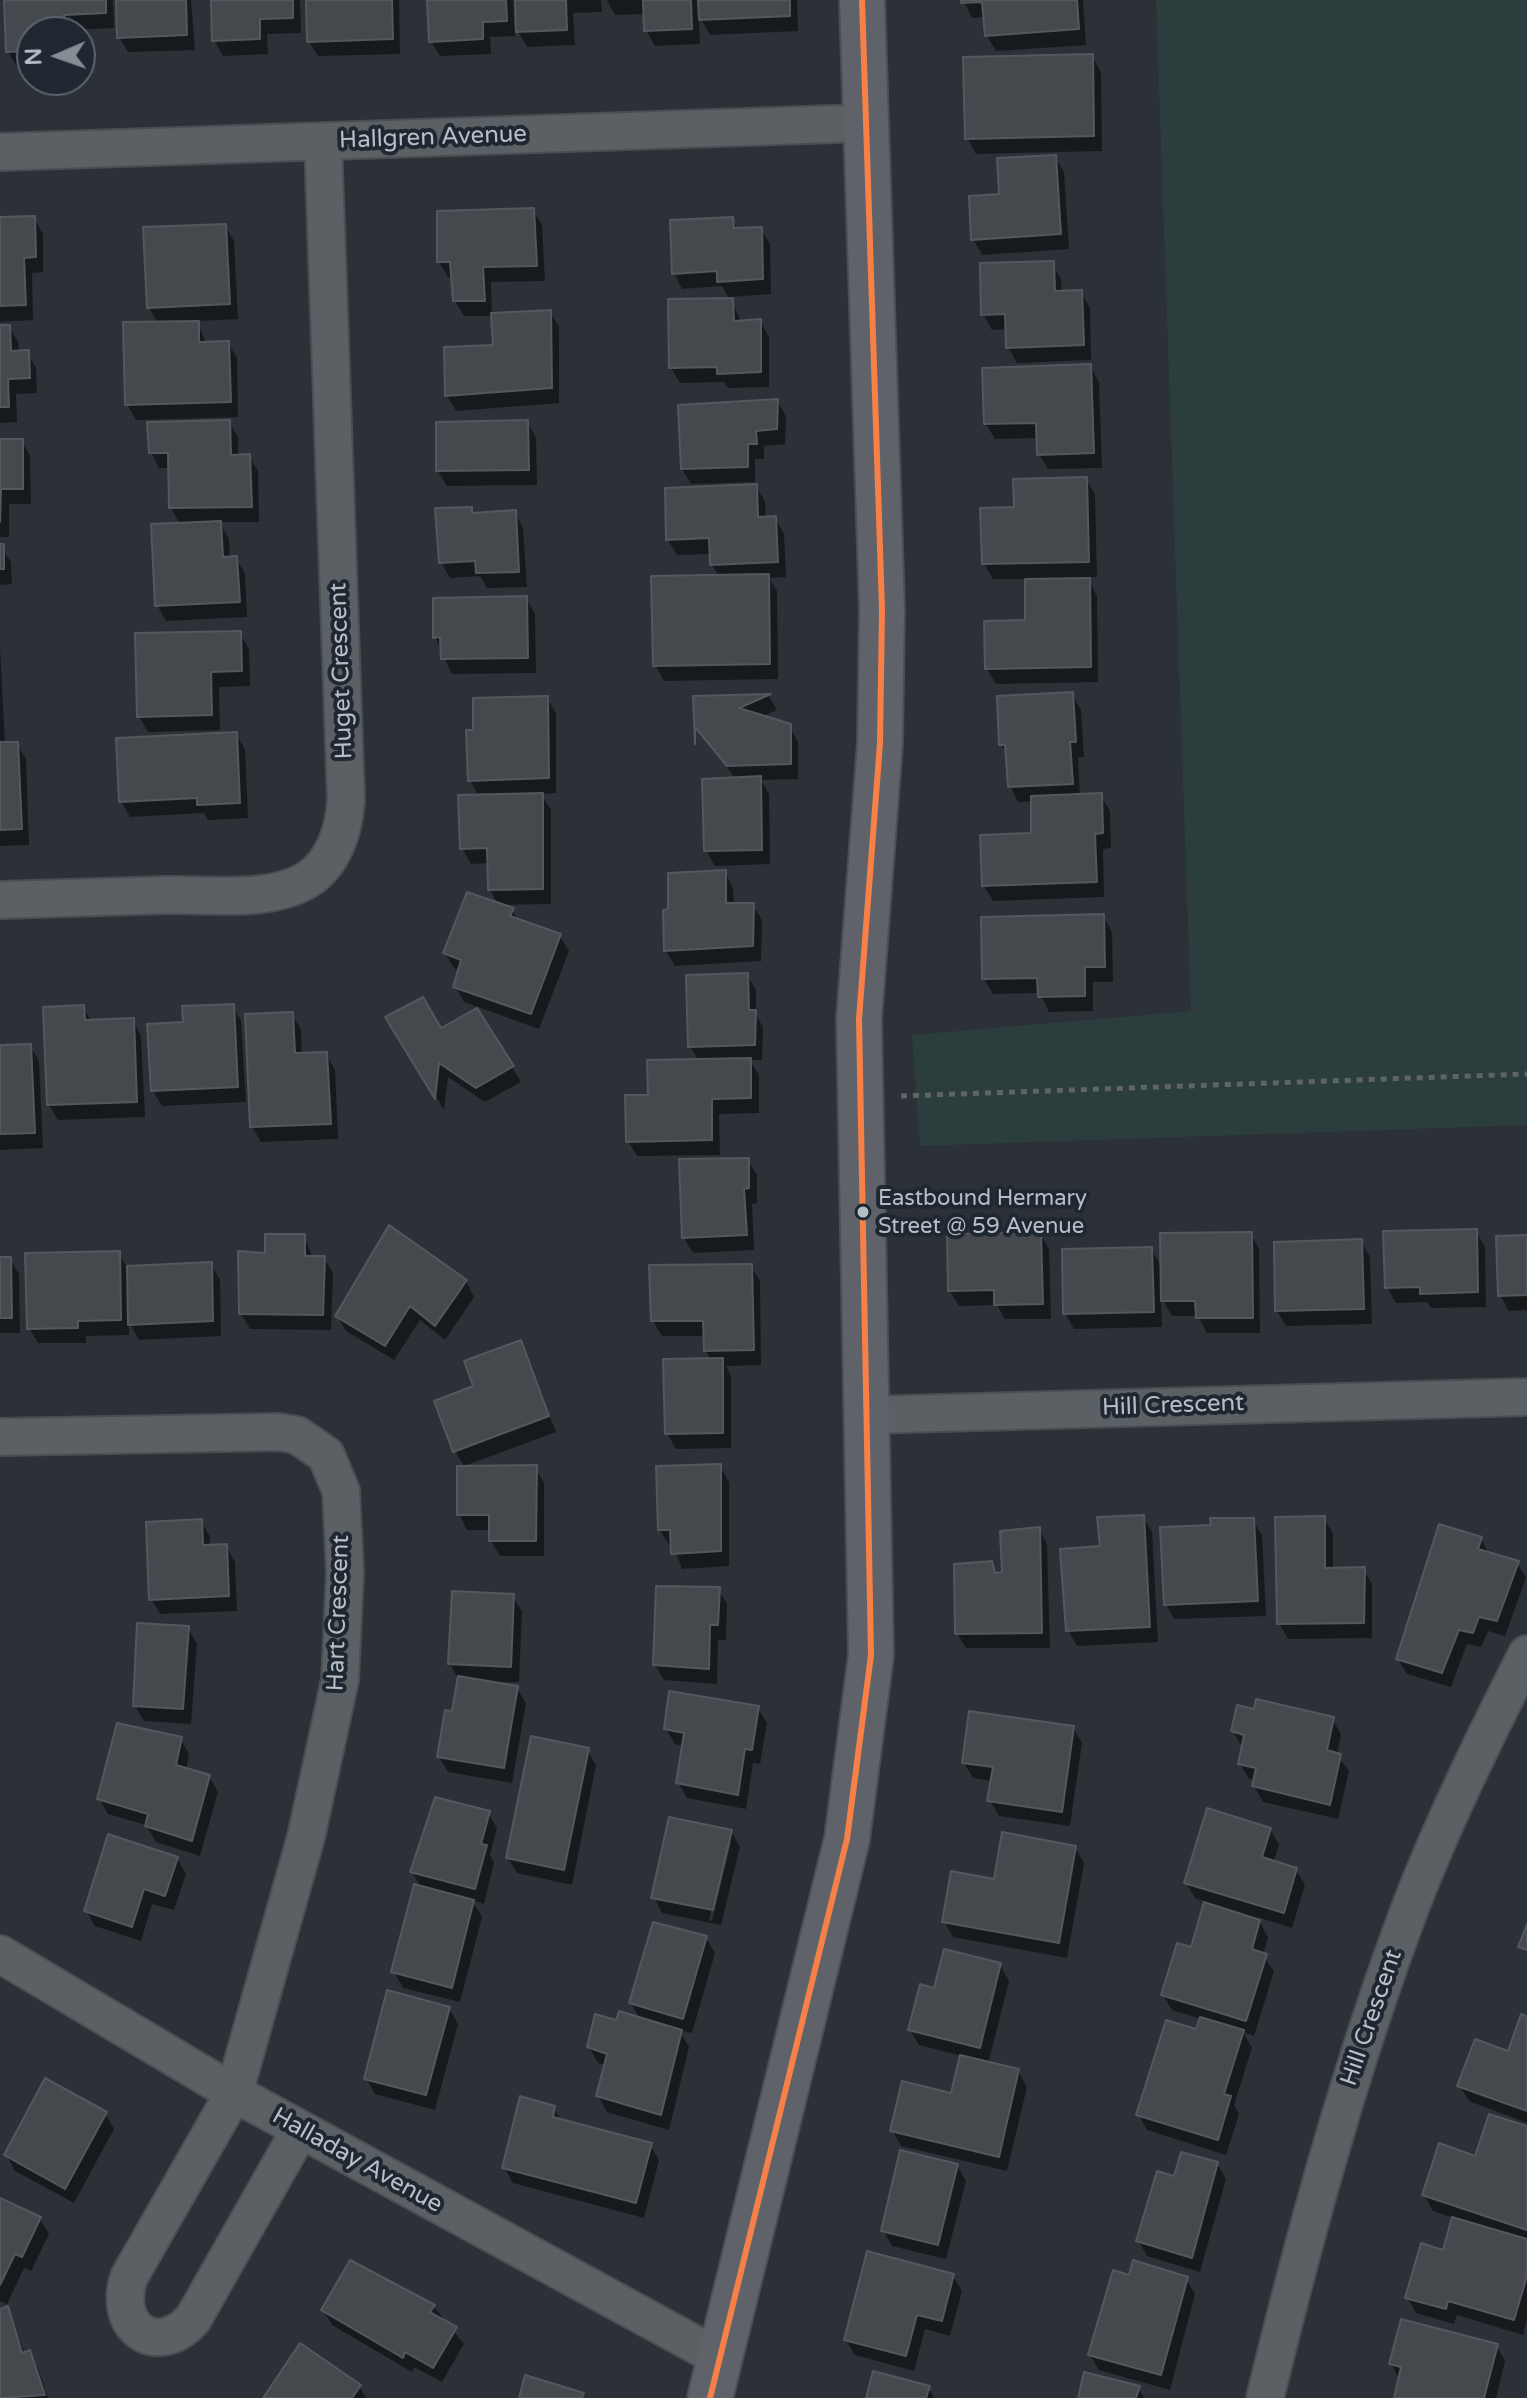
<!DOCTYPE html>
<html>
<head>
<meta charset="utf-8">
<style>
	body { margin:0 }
	#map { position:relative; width:1527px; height:2398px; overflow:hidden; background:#2c3137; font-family:"Varela Round",sans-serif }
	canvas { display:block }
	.north { position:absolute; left:16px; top:16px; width:80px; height:80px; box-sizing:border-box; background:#1f2830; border:2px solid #5b646c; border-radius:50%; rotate:268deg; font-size:22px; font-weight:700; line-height:32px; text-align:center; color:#b6bec7 }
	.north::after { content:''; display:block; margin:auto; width:28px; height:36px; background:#868d95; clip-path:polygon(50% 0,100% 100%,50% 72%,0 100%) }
</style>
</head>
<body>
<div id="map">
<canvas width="1527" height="2398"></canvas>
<div class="north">N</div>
</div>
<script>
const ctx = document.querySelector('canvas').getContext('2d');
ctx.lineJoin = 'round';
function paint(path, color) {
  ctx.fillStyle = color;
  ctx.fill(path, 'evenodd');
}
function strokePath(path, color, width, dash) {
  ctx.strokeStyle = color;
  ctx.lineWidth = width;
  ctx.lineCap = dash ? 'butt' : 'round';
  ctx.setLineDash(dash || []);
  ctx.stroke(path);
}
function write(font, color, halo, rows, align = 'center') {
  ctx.font = font + ' "Varela Round",sans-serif';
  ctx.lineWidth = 8;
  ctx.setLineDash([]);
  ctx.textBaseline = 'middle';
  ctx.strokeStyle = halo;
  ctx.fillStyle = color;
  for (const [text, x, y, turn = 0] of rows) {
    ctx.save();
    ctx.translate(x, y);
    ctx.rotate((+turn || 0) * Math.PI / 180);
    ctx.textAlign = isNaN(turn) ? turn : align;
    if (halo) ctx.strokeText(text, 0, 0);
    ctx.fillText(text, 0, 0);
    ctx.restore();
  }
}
const green = new Path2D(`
	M1156,0h371v1125l-607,21 -8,-111 279,-24z`);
const shadow = new Path2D(`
	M6,0h107l1,28 -82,4v35h-15l-9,-15z
	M118,0h73l4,50 -67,2 -9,-15z
	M213,0h87l1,33 -34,1 1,20 -45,2 -9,-16z
	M308,0h91l1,54 -82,2 -9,-15z
	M429,0h84l2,36 -25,1 1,17 -51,2 -9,-15z
	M517,0h84l1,12 -29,1 2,32 -48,2 -9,-16z
	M607,0h190l1,31 -88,4 -11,-19 1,28 -45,2 -9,-16 -1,-16 -30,1z
	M963,0h120l3,45 -90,6 -9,-15 -2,-19 -13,1z
	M1092,56l9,16 1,79 -126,3 -9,-16z
	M1055,157l9,15 5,77 -87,6 -9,-16 28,-43z
	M533,210l9,15 3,56 -54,1 1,33 58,-3 9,15v76l-103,8 -9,-15 48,-49 -1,-31h-30l-9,-15 -2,-24h-5l-9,-15z
	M34,218l9,16v38l-11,1 1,47 -33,2v-103z
	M732,219l6,10h23l9,15 1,50 -41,3 11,25 19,-1 9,16v50l-41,1 -4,-6 -44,1 -9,-15 59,-68 -8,-14 -40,3 -8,-16z
	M225,226l9,15 4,78 -41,2 9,22h22l9,15 1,59 -102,3 -9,-16 31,-80 -9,-17z
	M1052,263l9,16 1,14 19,-1 9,16 1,52 -74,3 -9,-16 -1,-18 -15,1 -9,-16z
	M0,327h9l9,15 1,11 8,-1 9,16 1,25 -21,1 1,28 -17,1z
	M1090,366l9,16 3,86 -54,1 -9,-15 -1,-16 -43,1 -9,-15z
	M777,401l9,15 -1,28 -21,2v13h-9v23l-64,2 -9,-15z
	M229,422l9,15v19h11l9,15 1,51h-40l10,17 1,19h6l9,16 2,43 -81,4 -9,-16 24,-80 -10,-17 -1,-40h-11l-8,-16z
	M527,422l9,15 1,48 -90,1 -9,-15z
	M0,441h22l8,15 1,48h-22v33h-9z
	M1086,479l9,16 2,82h-10l10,19 1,86 -102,2 -9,-15 40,-47v-43h-34l-9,-15 32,-55z
	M756,486l9,15 1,18 9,-1 9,16 2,43 -17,1 8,13 1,88 -114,2 -9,-16 64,-88 -7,-12v-11l-35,1 -9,-15z
	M471,509l3,5 41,-2 8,16 4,59 -40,1 -7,-12 -30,2 -9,-16z
	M0,546l11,16 1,22 -12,1z
	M526,598l9,16 1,59 -84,1 -17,-37z
	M240,633l9,16 1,37 -31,1 1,43 -72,2 -9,-16z
	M0,648l5,96h12l9,15 3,86 -29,1z
	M1072,694l9,16 3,47h-6l2,39h21l9,15 1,37 -8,1 1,48 -111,4 -9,-15 49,-51v-34l-15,1 -8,-16 -2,-30 -7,-11z
	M769,696l8,14 -16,7 28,9 9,16v37l-37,1 8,14 1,70 -55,2 -9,-16 30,-70 -40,-55 -1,-27z
	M547,698l9,15v80l-15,1 10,16v94l-51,1 12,5 7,11 41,15 9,15 -30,78 -75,-27 -9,-16 5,-15 -6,-3 -9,-15 54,-47 -9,-16v-27l-19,1 -9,-16 17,-51 -9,-17 5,-48z
	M236,734l9,15 3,69 -40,2 -4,-7 -74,4 -9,-16z
	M725,872l8,16 1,17h19l9,15 -1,41 -86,5 -9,-15z
	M1103,916l9,16 1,50h-20v29l-44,1 -9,-19 -47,1 -9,-15z
	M747,975l9,15v25l7,12 -1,33h-12l9,15v38l-40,1 1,41 -83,1 -9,-15 22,-44 49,-36 -9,-15z
	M232,1006l9,15 5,81 -84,4 -9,-15 32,-67z
	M83,1007l9,15 41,-1 8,15 4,81 -87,3 -9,-15z
	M292,1014l9,16 1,25 24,-1 9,16 3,69 -77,3 -9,-15z
	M388,1017l52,13 72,37 9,15 -36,20 -37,-25 -4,33z
	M30,1046l9,15 4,87 -43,2v-103z
	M748,1160l9,15v28l-5,1 2,46 -61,3 -9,-15z
	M1476,1231l9,16 1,60 -55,1 -4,-6 -31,1 -9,-16z
	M1040,1234l9,15 2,70h-46l-8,-14 -38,1 -9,-15z
	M1251,1234l8,15 1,84h-53l-9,-17h-26l-11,-19 1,30 -88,2 -9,-16 86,-64 12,20z
	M304,1236l9,22h11l9,15 -2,57 -81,-1 -9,-15 26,-59z
	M1527,1237v73l-18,1 -9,-16z
	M1361,1241l9,16 2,67 -86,2 -9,-15z
	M118,1253l10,15 83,-4 9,16 1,56 -82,4 -10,-18v13l-43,1v7h-48l-9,-15z
	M0,1259h10l9,15 1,59h-20z
	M751,1266l9,15 1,84 -35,1 5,10v72l-55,1 -9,-16 44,-73 -5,-9 -1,-15h-43l-9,-15z
	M466,1281l8,16 -29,43 -25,-20 -26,40 -48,-29 -9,-15z
	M520,1343l36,89 -92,34 -9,-15z
	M720,1466l9,16v84l-47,3 -9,-24h-4l-9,-15z
	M535,1467l9,16v73h-44l-9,-15v-11h-24l-8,-16z
	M1143,1517l9,15 6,110 -81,4 -9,-16z
	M1324,1518l9,16v36l30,-1 9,15v54l-84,1 -9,-16z
	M1253,1520l9,15 4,81 -92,3 -8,-15 47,-77z
	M201,1521l9,16v10l16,-1 9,16 2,49 -77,3 -9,-15z
	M1039,1529l8,15 3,104h-84l-9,-15 34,-70 7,12 6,-1z
	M1481,1539l9,16 27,8 9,15 -21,58 -17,-5 -7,16 -14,-3 -16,43 -44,-13 -9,-15z
	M718,1589l9,15 -1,36h-8l-1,44 -53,-4 -9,-15z
	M513,1596l9,16 -3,70 -31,1 29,5 9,15 -14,80 -64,-11 -9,-15 15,-43 5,-33 -9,-17z
	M188,1628l9,16 -6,80 -47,-3 -9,-15z
	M758,1708l9,15 -7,41 -7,-1 -7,46 -59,-11 -9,-16 6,-36 -9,-2 -9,-15z
	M1332,1719l9,15 -4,21 12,16 -11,48 -75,-17 -9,-16 1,-5 -6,-2 -9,-15 2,-17 -9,-16z
	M1073,1728l9,15 -12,83 -71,-10 -9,-16 3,-19 -20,-3 -9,-15z
	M180,1738l9,16 -3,16 23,6 9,16 -18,64 -44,-14 -10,-17 -38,-11 -9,-16z
	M587,1750l9,15 -24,120 -55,-12 -9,-15z
	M488,1813l9,15 -7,27 4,8 -10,41 -12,-4 10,17 -22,85 -57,-14 -9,-16 28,-83 -10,-17 11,-42z
	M1270,1829l9,16 -6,18 23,7 9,15 -13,43 -35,-11 11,20 -5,18 11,16 -20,65 -11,-4 9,16 -18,57 5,9 -13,41 -79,-25 -8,-15 58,-84 4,-12 -29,-9 -9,-15 29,-45 15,-48 -12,-4 -9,-15z
	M731,1831l9,16 -19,78 -59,-12 -8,-16zM727,1842h4l-19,79 -3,-1z
	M1075,1848l9,15 -17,95 -114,-21 -9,-16 51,-40z
	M177,1858l9,16 -12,36 -22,-6 -11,37 -46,-15 -9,-15z
	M706,1938l9,15 -23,80 -13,-3 10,17 -20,83 -62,-18 -9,-16 8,-31 -8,-2 -9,-16 51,-28 -9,-16z
	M1000,1965l9,16 -21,83 30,7 9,16 -20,84 -106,-25 -9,-16 60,-35 10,-39 -43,-11 -9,-15 26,-39z
	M449,2008l9,16 -23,86 -60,-16 -9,-16z
	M1527,2018v105l-58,-22 -9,-15 49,-33z
	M554,2108l8,14 88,23 9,15 -15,58 -131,-35 -9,-16z
	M105,2113l9,16 -40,74 -59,-32 -9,-16z
	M1527,2128v191l-4,16 -66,-20 -3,9 -38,-11 -9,-16 37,-45 10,-34 -21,-7 -9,-16z
	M1217,2164l9,15 -26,93 -53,-16 -9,-16z
	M957,2165l9,16 -20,78 -54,-13 -9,-16z
	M0,2201l40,18 9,15 -18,37 -7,-3 -17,36 -7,-3z
	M953,2276l9,15 -12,45 -25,-7 -11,42 -59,-16 -9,-15z
	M1130,2277l56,2 9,15 -25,96 -71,-20 -9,-15z
	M434,2307l30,37 -22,38 -28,-15 -2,5 -80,-47 -9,-15z
	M7,2308l18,46 4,-1 9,15 10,30h-48v-87z
	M1496,2345l9,16 -9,37h-100l4,-18 -9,-16z
	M359,2386l7,12h-101z
	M928,2387l6,11h-66z
	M1138,2388l6,10h-64z`);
const building = new Path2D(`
	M4,0h102v13l-42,2 1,17h-33v19l-26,1z
	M116,0h70l1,35 -70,3z
	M211,0h82v18l-33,1v20l-48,2z
	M306,0h86l1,39 -86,3z
	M427,0h79l1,21 -24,1v17l-54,3z
	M515,0h51l1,30 -51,2z
	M643,0h48l1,29 -48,2z
	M698,0h92v16l-91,4z
	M961,0h116l2,29 -94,7 -3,-34 -21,1z
	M1093,54l1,82 -129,3 -2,-82z
	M1056,155l5,79 -90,6 -2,-44 30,-2 -2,-36z
	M534,208l3,58 -54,1 2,34h-32l-3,-39h-13v-51z
	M35,216l1,41 -12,1 2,47 -26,1v-89z
	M733,217l1,11 28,-1 1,52 -46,3v-11l-45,3 -2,-54z
	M226,224l4,80 -83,4 -4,-81z
	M1054,261l1,30 27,-1 2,55 -78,3 -1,-34 -24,1 -1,-52z
	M733,298l1,23 27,-2v53l-44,2v-7l-48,1 -1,-69z
	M551,310l1,78 -107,8 -1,-49 49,-2 -2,-32z
	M199,321v21l30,-1 2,61 -106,3 -2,-83z
	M0,325h10l1,26 18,-1 1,28 -22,1 1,28h-9z
	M1091,364l3,89 -57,2 -1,-32 -52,1 -2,-56z
	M778,399l-1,30 -21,2 1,13h-9v23l-67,2 -3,-64z
	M230,420l1,35 19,-1 2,53 -83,1 -1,-55h-19l-2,-31z
	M528,420l1,50 -93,1v-49z
	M0,439h23v50h-22l-1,33z
	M1087,477l2,85 -107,2 -2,-56 34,-1 -1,-28z
	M757,484l1,33 18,-1 2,46 -68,3 -1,-27 -43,2 -1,-52z
	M472,507v6l44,-3 3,62 -43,1 -1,-12 -36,2 -4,-55z
	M221,521l2,36 14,-1 3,46 -85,4 -4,-82z
	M0,544h4v25h-4z
	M769,574l1,90 -117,2 -2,-90z
	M1090,578l1,89 -106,2 -1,-48 41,-1v-41z
	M527,596l1,62 -87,1 -1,-22 -7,1v-40z
	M241,631l1,40 -31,1 1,43 -75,2 -2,-84z
	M1073,692l3,50h-6l3,42 -65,3 -3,-42h-6l-2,-49z
	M771,694l-32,14 52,16v40l-64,2 -32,-39v17l-2,-48z
	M548,696l1,82 -81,3 -2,-51h7v-32z
	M237,732l3,71 -43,2v-7l-78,4 -3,-64z
	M0,742h18l4,87 -22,1z
	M761,776l1,74 -58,1 -2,-72z
	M543,793v96l-55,1 -1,-42 -27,1 -2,-54z
	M1102,793l1,40 -8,1 2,48 -115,4 -2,-51 51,-2v-37z
	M726,870v33h28l-1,43 -89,5 -1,-41 5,-1v-36z
	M467,892l47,16 -4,8 51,18 -30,80 -78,-27 8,-27 -18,-7z
	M1104,914l1,53h-20v29l-47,1 -1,-19 -55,1 -1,-62z
	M748,973l1,37h7l-1,35 -67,2 -2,-72z
	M423,997l18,31 36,-20 37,58 -38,22 -37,-25 -4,36 -50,-82z
	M234,1004l4,83 -87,4 -4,-67 36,-2 -1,-16z
	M84,1005l1,15 49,-2 3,84 -90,3 -4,-98z
	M293,1012l2,41 32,-1 4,72 -81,3 -5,-113z
	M31,1044l4,89 -35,1v-89z
	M751,1058v40l-39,1v41l-86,2 -1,-47h23l-1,-35z
	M749,1158v30l-5,1 3,46 -65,3 -3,-79z
	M389,1225l78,55 -32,46 -25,-20 -25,40 -50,-30z
	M1477,1229l1,63 -58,2v-7l-35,1 -2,-57z
	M1041,1232l2,72 -49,1v-15l-46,1 -1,-57z
	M1252,1232l1,86h-57l-1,-17h-34l-1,-68z
	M265,1234h40v22h20l-2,59 -84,-1 -1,-63 27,2z
	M1527,1235v60l-29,1 -2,-60z
	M1362,1239l2,70 -89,2 -1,-69z
	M1152,1247l2,65 -91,2 -1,-65z
	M120,1251l1,69 -43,1v7l-51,1 -2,-76z
	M0,1257h11l1,61h-12z
	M212,1262l1,59 -85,4 -1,-59z
	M752,1264l2,86 -50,1 -1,-30h-52l-2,-56z
	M521,1340l28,76 -96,36 -19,-51 39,-15 -9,-25z
	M723,1358v75l-58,1 -2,-75z
	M721,1464v87l-50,3 -1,-24h-12l-2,-64z
	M537,1465l-1,76h-47v-26h-32v-49z
	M1144,1515l6,112 -84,4 -6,-82 40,-3 -3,-29z
	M1325,1516v52l40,-1 -1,56 -87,1 -2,-107z
	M1210,1518h44l4,83 -94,4 -4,-78 51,-2z
	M202,1519l1,26 24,-1 2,52 -80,4 -3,-78z
	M1439,1524l43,13 -4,12 41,12 -22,60 -18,-4 -6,16 -14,-3 -17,43 -46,-14z
	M1040,1527l2,106 -87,1 -1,-70 38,-3 3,12 7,-1 -2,-41z
	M656,1586l64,1 -2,38h-8l-1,44 -56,-4z
	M452,1591l62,3 -3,73 -63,-3z
	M137,1623l52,3 -6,83 -50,-3z
	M458,1676l60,10 -14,82 -67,-11 8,-47 7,1z
	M669,1691l90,15 -7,44 -7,-1 -7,46 -62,-12 8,-50 -20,-4z
	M1256,1699l78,18 -7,33 14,4 -11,51 -78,-19 4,-18 -18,-4 6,-29 -13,-4 6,-26 17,4z
	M969,1711l105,15 -12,86 -75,-11 6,-34 -31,-4z
	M117,1723l65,14 -6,28 34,10 -18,66 -47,-15 3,-12 -51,-15z
	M531,1736l58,12 -25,122 -58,-12z
	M435,1797l55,14 -9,33 6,1 -12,44 -65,-17z
	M1207,1808l64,20 -9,29 35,11 -13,45 -100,-30z
	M669,1817l63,13 -19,80 -62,-12z
	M1002,1832l74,14 -17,97 -117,-21 9,-51 43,8z
	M108,1834l70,23 -13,39 -21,-7 -12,38 -48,-16z
	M414,1884l60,16 -22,88 -61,-16z
	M1204,1902l56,18 -8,29 15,5 -21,67 -85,-26 16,-52 14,4z
	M653,1922l54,14 -24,83 -54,-16z
	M1527,1924v26l-9,-3z
	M944,1949l57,14 -21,85 -72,-18 12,-46 14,4z
	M387,1990l63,17 -24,88 -62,-16z
	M619,2011l63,19 -21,85 -65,-19 11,-42 -20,-7 8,-33 21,6z
	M1521,2014l6,2v95l-70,-25 18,-47 33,12z
	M1200,2017l44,13 -20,64 7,2 -13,44 -82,-25 30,-95 30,9z
	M960,2055l59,14 -20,88 -109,-26 12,-50 49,12z
	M45,2078l62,34 -42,77 -61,-34z
	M520,2096l35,10 -2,11 99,26 -16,60 -134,-35z
	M1489,2114l38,12v104l-105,-35 17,-52 36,13z
	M900,2150l58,14 -20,81 -57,-14z
	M1181,2152l37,10 -26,96 -56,-17 21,-70 17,5z
	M0,2198l41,19 -19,40 -7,-3 -15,31z
	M1452,2217l75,22v37l-13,44 -66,-19 -2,8 -41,-11 16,-55 22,7z
	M867,2251l87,23 -12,47 -25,-6 -11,41 -62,-16z
	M350,2260l85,45 -5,7 27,15 -24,41 -28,-16 -2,6 -82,-48z
	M1133,2260l55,17 -27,98 -73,-20 25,-85 16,5z
	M8,2306l14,47 8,-3 15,45 -45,3v-89z
	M1401,2319l97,25 -14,54h-90l7,-31 -12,-3z
	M300,2343l61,42 -9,13h-89z
	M873,2371l57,15 -4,12h-60z
	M1084,2372l56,14 -4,12h-58z
	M525,2375l59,18 -2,5h-63z`);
const path = new Path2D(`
	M901,1096l626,-22`);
const street = new Path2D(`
	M0,152l865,-29
	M0,900c56,-2 111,-3 167,-5 42,-1 102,8 140,-15 27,-17 37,-50 39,-80l-23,-659
	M867,1415l660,-18
	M0,1437l278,-5 19,3 29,20 15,36 4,81 -5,108 -34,157 -72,256 -105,184c-17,51 28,82 64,42l107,-189
	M0,1954l234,139 486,265
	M1265,2398c41,-168 86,-334 147,-495 33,-85 74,-168 115,-249`);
const secondary = new Path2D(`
	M710,2398l137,-559 24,-184 -12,-636 21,-276 2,-134 -20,-609`);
const bus1 = new Path2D(`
	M710,2398l137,-559 24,-184 -12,-636 21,-276 2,-134 -20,-609`);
const markers = [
	[863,1212,7,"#b6bec7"]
];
const busNames = [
	["Eastbound Hermary",878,1199],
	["Street @ 59 Avenue",878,1227]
];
const streetNames = [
	["Hallgren Avenue",433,138,-2],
	["Huget Crescent",342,671,-92],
	["Hill Crescent",1173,1406,-2],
	["Hart Crescent",339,1613,-88],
	["Hill Crescent",1372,2018,-71],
	["Halladay Avenue",357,2161,29]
];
paint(green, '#2c3d3d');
paint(shadow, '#0007');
paint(building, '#45494e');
strokePath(building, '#53585e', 2);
strokePath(street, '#4a4d51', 40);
strokePath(secondary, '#4a4d51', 48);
strokePath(path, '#5f6468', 5, [6, 6]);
strokePath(street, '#5b6064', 36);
strokePath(secondary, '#5f6369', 44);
strokePath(bus1, '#f78048', 6);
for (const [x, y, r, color] of markers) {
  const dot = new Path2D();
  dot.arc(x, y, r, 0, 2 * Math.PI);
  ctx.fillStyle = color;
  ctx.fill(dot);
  strokePath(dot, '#1f2830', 3);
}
write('22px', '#b6bec7', '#1f2830', busNames, 'left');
write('24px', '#b6bec7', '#1f2830', streetNames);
</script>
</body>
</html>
